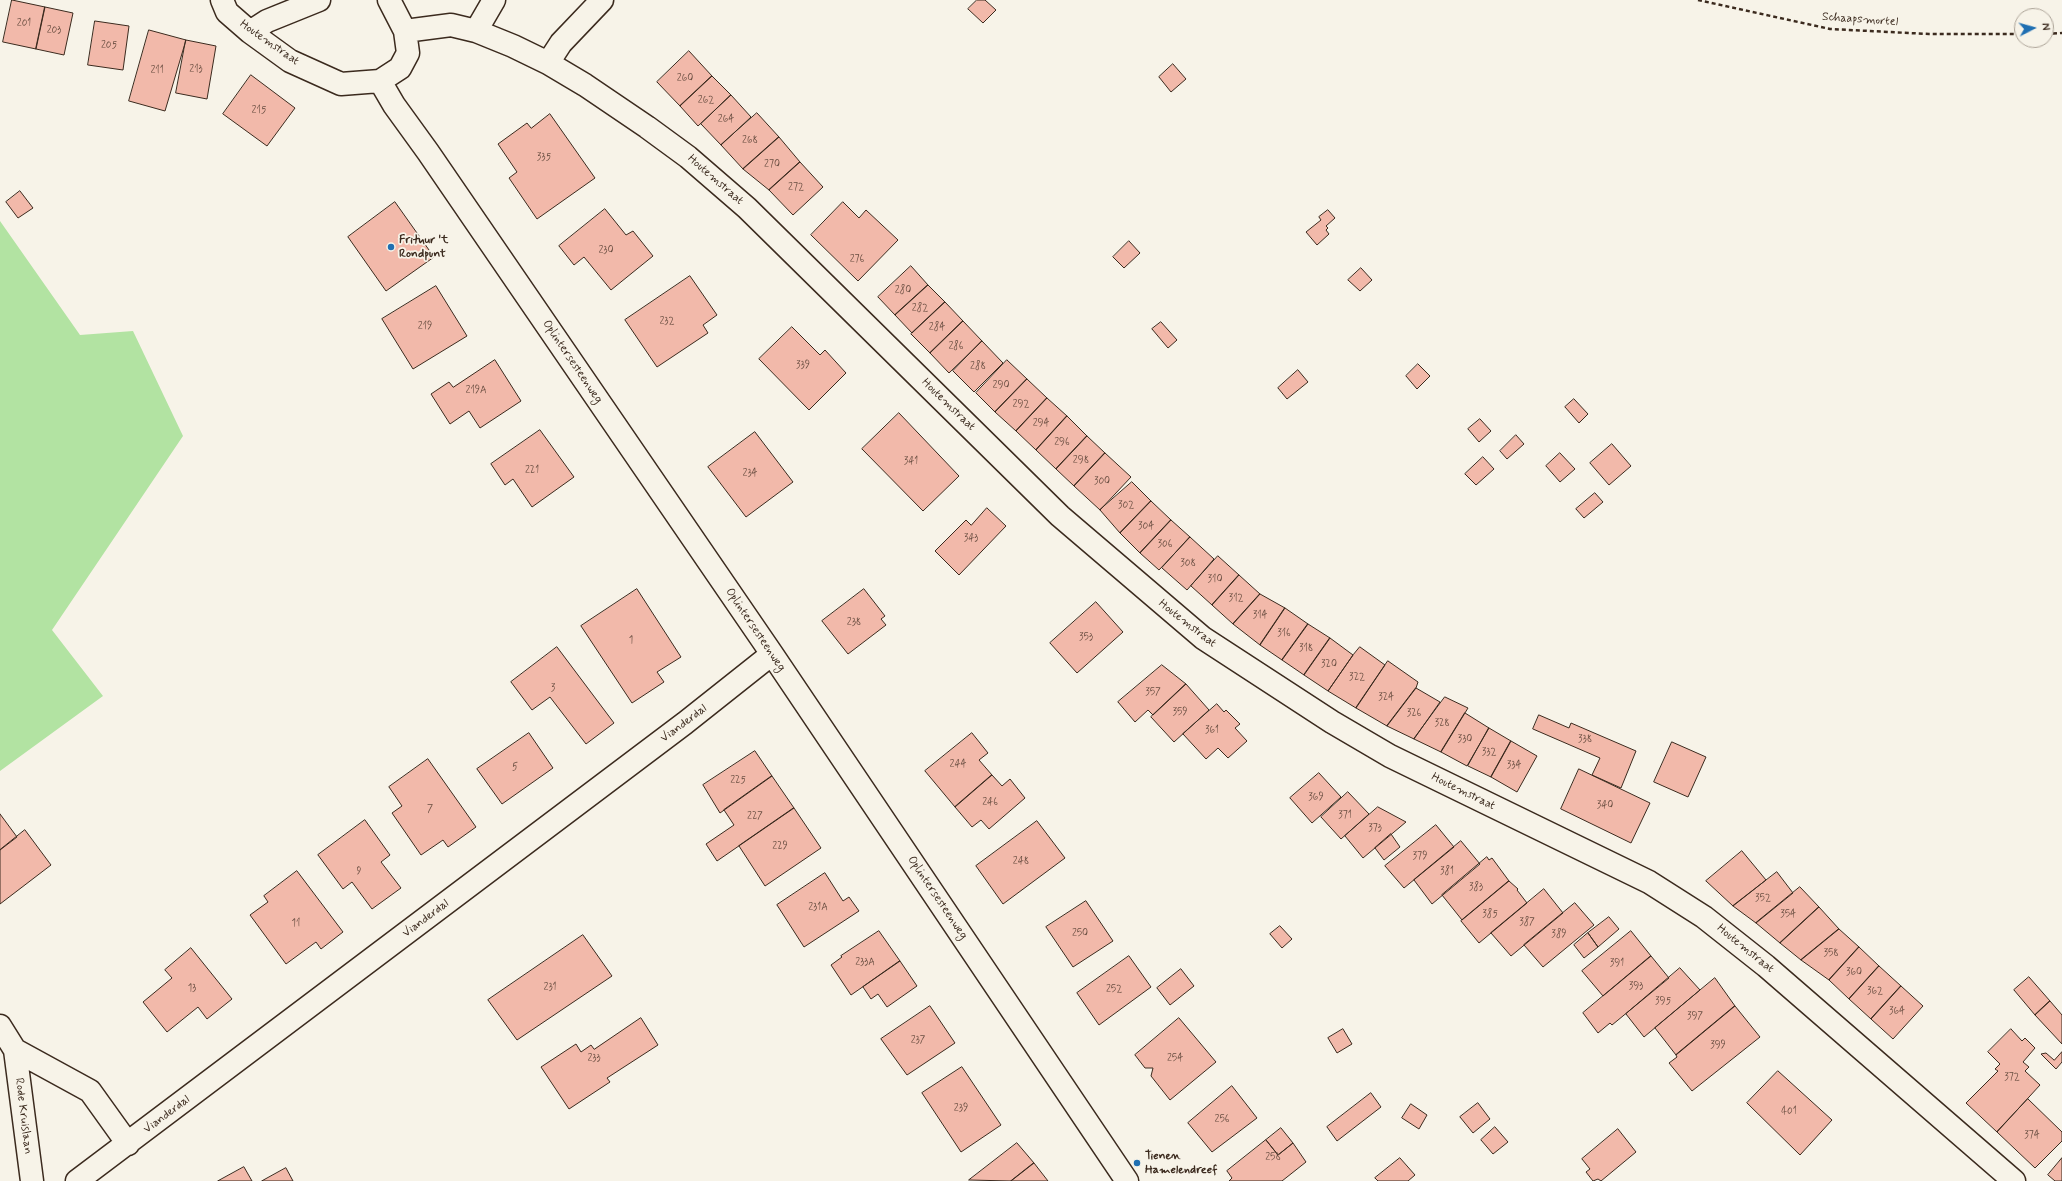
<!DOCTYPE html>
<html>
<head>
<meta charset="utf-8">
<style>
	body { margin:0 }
	#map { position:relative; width:2062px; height:1181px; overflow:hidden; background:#f7f3e8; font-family:Mynerve,sans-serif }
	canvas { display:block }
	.north { position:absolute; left:2014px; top:8px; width:40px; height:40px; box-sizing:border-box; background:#f7f3e8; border:1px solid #aca397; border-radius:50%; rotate:84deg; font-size:11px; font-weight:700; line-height:16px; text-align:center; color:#3b2a1e }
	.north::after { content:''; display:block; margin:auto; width:14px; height:18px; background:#1f6fb2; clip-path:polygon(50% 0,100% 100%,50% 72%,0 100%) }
</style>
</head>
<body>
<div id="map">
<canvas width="2062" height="1181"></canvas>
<div class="north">N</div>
</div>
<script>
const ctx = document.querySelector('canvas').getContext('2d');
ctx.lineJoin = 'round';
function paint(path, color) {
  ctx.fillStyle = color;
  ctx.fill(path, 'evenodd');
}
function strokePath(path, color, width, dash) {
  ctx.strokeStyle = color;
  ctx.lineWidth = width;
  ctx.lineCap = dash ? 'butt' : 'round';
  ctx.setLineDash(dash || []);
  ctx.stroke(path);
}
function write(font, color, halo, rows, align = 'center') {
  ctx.font = font + ' Mynerve,sans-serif';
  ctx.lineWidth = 3.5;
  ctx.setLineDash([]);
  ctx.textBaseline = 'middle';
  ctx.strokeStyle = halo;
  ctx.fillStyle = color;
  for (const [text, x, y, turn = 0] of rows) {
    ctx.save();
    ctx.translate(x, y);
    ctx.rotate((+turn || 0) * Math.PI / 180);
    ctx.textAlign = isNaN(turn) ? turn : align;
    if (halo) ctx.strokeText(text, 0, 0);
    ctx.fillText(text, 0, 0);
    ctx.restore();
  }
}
const green = new Path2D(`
	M0,221l80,114 53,-4 50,105 -131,194 51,66 -103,75z`);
const building = new Path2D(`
	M12,0l33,7 -9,42 -33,-7z
	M977,0h8l11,10 -13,13 -15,-14z
	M45,7l28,6 -9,42 -28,-6z
	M95,21l34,5 -6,44 -35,-5z
	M149,30l37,10 -21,71 -36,-10z
	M186,40l30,6 -9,53 -31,-6z
	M689,51l23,25 -32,30 -23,-24z
	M1173,64l13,15 -15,13 -12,-15z
	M251,75l44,33 -28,38 -44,-32z
	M712,76l19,19 -33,31 -18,-20z
	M731,95l20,22 -30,28 -20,-21z
	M757,113l22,24 -36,32 -22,-24z
	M550,114l45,64 -58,41 -28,-41 8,-6 -19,-28 29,-21 4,5z
	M779,137l21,25 -31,28 -26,-21z
	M800,162l23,25 -30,28 -24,-25z
	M20,191l13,17 -15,10 -12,-16z
	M395,202l39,55 -48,34 -38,-54z
	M843,202l16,16 7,-8 32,30 -40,41 -47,-46z
	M605,209l21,26 7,-4 20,25 -42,34 -27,-33 -10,8 -15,-19z
	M1328,210l7,8 -9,8 2,2 -2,2 3,4 -12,11 -11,-13 15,-12 -2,-3z
	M1129,241l11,12 -16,15 -11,-11z
	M911,266l17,19 -33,30 -17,-18z
	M1361,268l11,12 -12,11 -12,-11z
	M690,276l27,39 -14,10 5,8 -51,34 -32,-47z
	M928,285l17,17 -33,31 -17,-18z
	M436,286l31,50 -54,33 -31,-50z
	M945,302l18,19 -33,32 -19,-19z
	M963,321l19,20 -33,32 -19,-20z
	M1161,322l16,18 -9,8 -16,-19z
	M792,327l28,28 5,-5 21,23 -37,37 -50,-51z
	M982,341l21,22 -29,29 -21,-21z
	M495,360l26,41 -41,27 -11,-17 -19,13 -19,-30 18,-12 4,5z
	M1007,360l20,19 -32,33 -19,-19z
	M1418,364l12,12 -13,13 -11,-13z
	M1298,370l10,12 -21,17 -9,-11z
	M1027,379l20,19 -31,33 -21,-19z
	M1047,398l20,18 -31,34 -20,-19z
	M1574,399l14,15 -9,9 -14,-16z
	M899,413l60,63 -36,35 -61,-62z
	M1067,416l20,20 -31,33 -20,-19z
	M1480,419l11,12 -12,11 -11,-13z
	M540,430l34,47 -42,30 -19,-28 -8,6 -14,-21z
	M755,432l38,50 -47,35 -38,-50z
	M1516,435l8,9 -17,15 -7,-8z
	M1087,436l18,17 -31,33 -18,-17z
	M1612,444l19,22 -22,19 -19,-22z
	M1105,453l26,24 -31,33 -26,-24z
	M1560,453l15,16 -15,13 -14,-16z
	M1483,457l11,12 -18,16 -11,-11z
	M1132,482l19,19 -31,32 -20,-23z
	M1595,493l8,9 -19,16 -8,-9z
	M1151,501l20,19 -31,33 -20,-20z
	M987,508l19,18 -47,49 -24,-24 31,-31 5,5z
	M1171,520l19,17 -31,33 -19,-17z
	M1190,537l24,22 -27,31 -25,-22z
	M1218,556l21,19 -27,30 -21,-19z
	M1239,575l21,19 -27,30 -21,-19z
	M637,589l44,68 -24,15 7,10 -32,21 -51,-77z
	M864,589l21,27 -4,3 5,6 -38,29 -26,-33z
	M1260,594l25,14 -25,37 -27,-21z
	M1096,602l27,30 -46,41 -27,-30z
	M1285,608l23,16 -26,36 -22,-15z
	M1308,624l22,14 -26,37 -22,-15z
	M1330,638l23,17 -25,36 -24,-16z
	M557,647l57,76 -28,21 -36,-47 -18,13 -21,-28z
	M1360,647l25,18 -29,43 -28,-17 25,-36z
	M1388,661l30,21 -2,6 -29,38 -31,-18z
	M1162,665l24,19 -33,31 -5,-5 -13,12 -17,-20z
	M1186,684l23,26 -35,32 -23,-25z
	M1416,688l24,14 -26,37 -27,-13z
	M1445,697l23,11 -27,44 -27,-13z
	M1217,704l7,8 2,-2 14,14 -5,4 12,13 -19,17 -10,-10 -12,11 -23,-25z
	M1465,713l24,15 -22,38 -26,-14z
	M1539,715l30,13 2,-5 65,28 -15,37 -29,-13 8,-17 -67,-29z
	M1489,728l22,13 -20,36 -23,-11z
	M529,733l24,35 -51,36 -25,-35z
	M972,733l16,20 -9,7 13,15 -37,32 -30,-36z
	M1511,741l26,15 -20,36 -26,-15z
	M1672,742l34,15 -18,40 -34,-15z
	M755,751l17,25 -52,37 -17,-28z
	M428,759l48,68 -28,20 -5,-7 -22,15 -29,-42 10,-7 -13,-19z
	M1579,769l71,34 -19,40 -70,-34z
	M1319,773l22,24 -29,26 -22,-25z
	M992,775l10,11 8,-7 15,19 -36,31 -8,-9 -9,7 -17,-20z
	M772,776l22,32 -77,53 -11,-17 28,-19 -10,-15z
	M1348,792l21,22 -28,25 -20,-22z
	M1378,807l28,15 -43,36 -18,-22z
	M794,808l27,40 -56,38 -26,-40z
	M0,814l17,23 -17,13z
	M365,820l25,35 -9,7 20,26 -29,21 -20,-27 -9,7 -25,-34z
	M1037,821l28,37 -62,46 -27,-38z
	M1436,825l18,22 -50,41 -19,-22z
	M25,830l26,35 -51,39v-54z
	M1391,834l9,13 -16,13 -9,-12z
	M1461,841l19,23 -48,40 -18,-24z
	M1742,851l24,29 -33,26 -27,-25z
	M1487,857l2,3 3,-2 17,23 -47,39 -20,-25z
	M297,871l46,61 -22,17 -5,-7 -30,22 -36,-49 18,-13 -4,-6z
	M1777,872l16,21 -37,30 -23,-17z
	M825,873l18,28 6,-4 10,14 -55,36 -27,-42z
	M1509,881l9,8 -1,1 10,13 -48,40 -18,-22z
	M1800,887l19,20 -39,36 -24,-20z
	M1544,889l19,24 -52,43 -20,-23z
	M1086,901l27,40 -40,26 -27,-40z
	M1575,903l19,22 -51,42 -19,-22z
	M1819,907l20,22 -38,31 -21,-17z
	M1609,917l10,12 -21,18 -10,-14z
	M1280,926l12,13 -10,9 -12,-14z
	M1839,929l20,18 -30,33 -28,-20z
	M879,931l21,30 -49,34 -20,-30 11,-8 -1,-1z
	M1631,931l20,25 -48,40 -21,-25z
	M1588,933l10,14 -14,11 -10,-13z
	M583,935l29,41 -95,64 -29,-40z
	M1859,947l20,19 -30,33 -20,-19z
	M191,948l41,51 -25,20 -9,-12 -31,25 -24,-30 29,-24 -7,-8z
	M1129,956l22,31 -52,38 -22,-32z
	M1651,956l18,22 -57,47 -2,-2 -12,10 -15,-20z
	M900,961l17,25 -30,21 -9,-13 -7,5 -8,-12z
	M1879,966l22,20 -30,33 -22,-20z
	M1680,968l20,22 -56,47 -18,-23z
	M1181,969l13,17 -24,19 -13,-17z
	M2029,977l21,24 -15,14 -21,-25z
	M1715,978l20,28 -59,49 -21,-27z
	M1901,986l22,20 -30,33 -22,-20z
	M2050,1001l12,14v29l-27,-29z
	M930,1006l25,37 -48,32 -26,-36z
	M1735,1006l25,31 -68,54 -23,-28 8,-6 -1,-2z
	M641,1018l17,27 -51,33 3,4 -41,27 -28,-42 35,-23 5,8 10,-7 3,4z
	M1179,1018l37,44 -46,38 -19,-24 2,-8h-8l-10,-13z
	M1343,1029l9,15 -15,9 -9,-15z
	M2011,1029l11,12 3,-3 10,10 -12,14 6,5 -4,4 15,14 -43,47 -31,-29 32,-32 -3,-2 5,-5 -12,-12z
	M2062,1052v10l-6,7 -15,-15 5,-1 8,7z
	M962,1067l39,58 -40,27 -39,-59z
	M1778,1071l54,49 -32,35 -53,-52z
	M1232,1086l25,32 -45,34 -24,-29z
	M1371,1093l10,14 -44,34 -10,-14z
	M2028,1099l34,33v9l-27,27 -38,-36z
	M1478,1103l12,16 -17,14 -13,-16z
	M1411,1104l16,11 -8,14 -17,-11z
	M1495,1127l13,15 -15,12 -12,-14z
	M1281,1128l12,15 -15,12 -12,-15z
	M1618,1129l18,23 -35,29 -3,-2 -5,2 -7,-9 4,-3 -8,-10z
	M1266,1140l12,15 15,-12 13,19 -24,19h-53l3,-3 -5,-7z
	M1017,1143l17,20 -23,18 -42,-1z
	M1400,1158l15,17 -7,6h-30l-3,-3z
	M2062,1158v23h-7l-7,-6z
	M1034,1163l14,18h-37z
	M244,1167l8,14h-34z
	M286,1168l7,13h-31z`);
const path = new Path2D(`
	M1698,0l132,29 99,5h93
	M2046,34l16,-1`);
const minor = new Path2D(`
	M222,0l5,12 23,20 40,29 51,23 39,-3 20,-13 8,-15 -3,-22 -16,-31
	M405,31l46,-6 25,6 37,15 35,17 37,22 62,42 41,30 59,51 313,308 143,122 129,84 58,34 259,126 55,35 62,49 248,215
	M476,31l18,-31
	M250,32l17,-11 52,-21
	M548,63l13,-20 41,-43
	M380,81l14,24 34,47 344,502 355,527
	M0,1026l15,24 17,131
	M15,1050l75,41 38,53
	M77,1181l608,-458 87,-69`);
const markers = [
	[391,247,4,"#1f6fb2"],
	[1137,1163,4,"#1f6fb2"]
];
const numberNames = [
	["201",24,24],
	["203",54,31],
	["205",109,46],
	["213",196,70],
	["211",157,71],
	["260",685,79],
	["262",706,101],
	["215",259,111],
	["264",726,120],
	["268",750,141],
	["335",544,158],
	["270",772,165],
	["272",796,188],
	["230",606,251],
	["276",857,260],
	["280",903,291],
	["282",920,309],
	["232",667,322],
	["219",425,327],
	["284",937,328],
	["286",956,347],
	["339",803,366],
	["288",978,367],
	["290",1001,386],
	["219A",476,391],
	["292",1021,405],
	["294",1041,424],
	["296",1062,443],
	["298",1081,461],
	["341",911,462],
	["221",532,471],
	["234",750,474],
	["300",1102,482],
	["302",1126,506],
	["304",1146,527],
	["343",971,539],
	["306",1165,545],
	["308",1188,564],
	["310",1215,580],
	["312",1236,599],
	["314",1260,616],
	["238",854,623],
	["316",1284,634],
	["353",1086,638],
	["1",631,641],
	["318",1306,649],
	["320",1329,665],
	["322",1357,678],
	["3",553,689],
	["357",1153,693],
	["324",1386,698],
	["359",1180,713],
	["326",1414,714],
	["328",1442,724],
	["361",1212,731],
	["330",1465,740],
	["338",1585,740],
	["332",1489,753],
	["244",958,765],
	["334",1514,766],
	["5",515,768],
	["225",738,781],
	["369",1316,798],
	["246",990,803],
	["340",1605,806],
	["7",430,810],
	["371",1345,816],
	["227",755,817],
	["373",1375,829],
	["229",780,847],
	["379",1420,857],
	["248",1021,862],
	["9",359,872],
	["381",1447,872],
	["383",1476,888],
	["352",1763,899],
	["231A",818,908],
	["385",1490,915],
	["354",1788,915],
	["387",1527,923],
	["11",296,924],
	["250",1080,934],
	["389",1559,935],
	["358",1831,954],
	["233A",865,963],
	["391",1617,964],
	["360",1854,973],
	["393",1636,987],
	["231",550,988],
	["13",192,989],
	["252",1114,990],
	["362",1875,992],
	["395",1663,1002],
	["364",1897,1012],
	["397",1695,1017],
	["237",918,1041],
	["399",1718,1046],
	["233",594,1059],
	["254",1175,1059],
	["372",2012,1078],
	["239",961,1109],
	["401",1789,1112],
	["256",1222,1120],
	["374",2032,1136],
	["258",1273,1158]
];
const streetNames = [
	["Schaapsmortel",1860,20,4],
	["Houtemstraat",269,43,35],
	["Houtemstraat",715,180,41],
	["Oplintersesteenweg",572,362,56],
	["Houtemstraat",948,405,44],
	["Houtemstraat",1187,624,38],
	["Oplintersesteenweg",755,630,56],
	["Vianderdal",684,724,-37],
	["Houtemstraat",1463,792,26],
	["Oplintersesteenweg",937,898,56],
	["Vianderdal",426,919,-37],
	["Houtemstraat",1745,949,39],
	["Vianderdal",167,1115,-37],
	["Rode Kruislaan",23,1116,83]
];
const poiNames = [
	["Frituur 't",399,240],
	["Rondpunt",399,254],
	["Tienen",1145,1156],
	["Hamelendreef",1145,1170]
];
paint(green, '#b2e3a2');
paint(building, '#f2b9aa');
strokePath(building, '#3b2a1e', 1);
strokePath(minor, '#3b2a1e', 25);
strokePath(path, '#3b2a1e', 2.5, [4, 3]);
strokePath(minor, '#f7f3e8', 22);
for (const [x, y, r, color] of markers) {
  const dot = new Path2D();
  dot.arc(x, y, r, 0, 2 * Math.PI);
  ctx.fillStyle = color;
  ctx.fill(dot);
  strokePath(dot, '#f7f3e8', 1.5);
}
write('10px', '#694e41', null, numberNames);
write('12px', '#3b2a1e', '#f7f3e8', streetNames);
write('bold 12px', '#3b2a1e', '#f7f3e8', poiNames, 'left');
</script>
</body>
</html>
